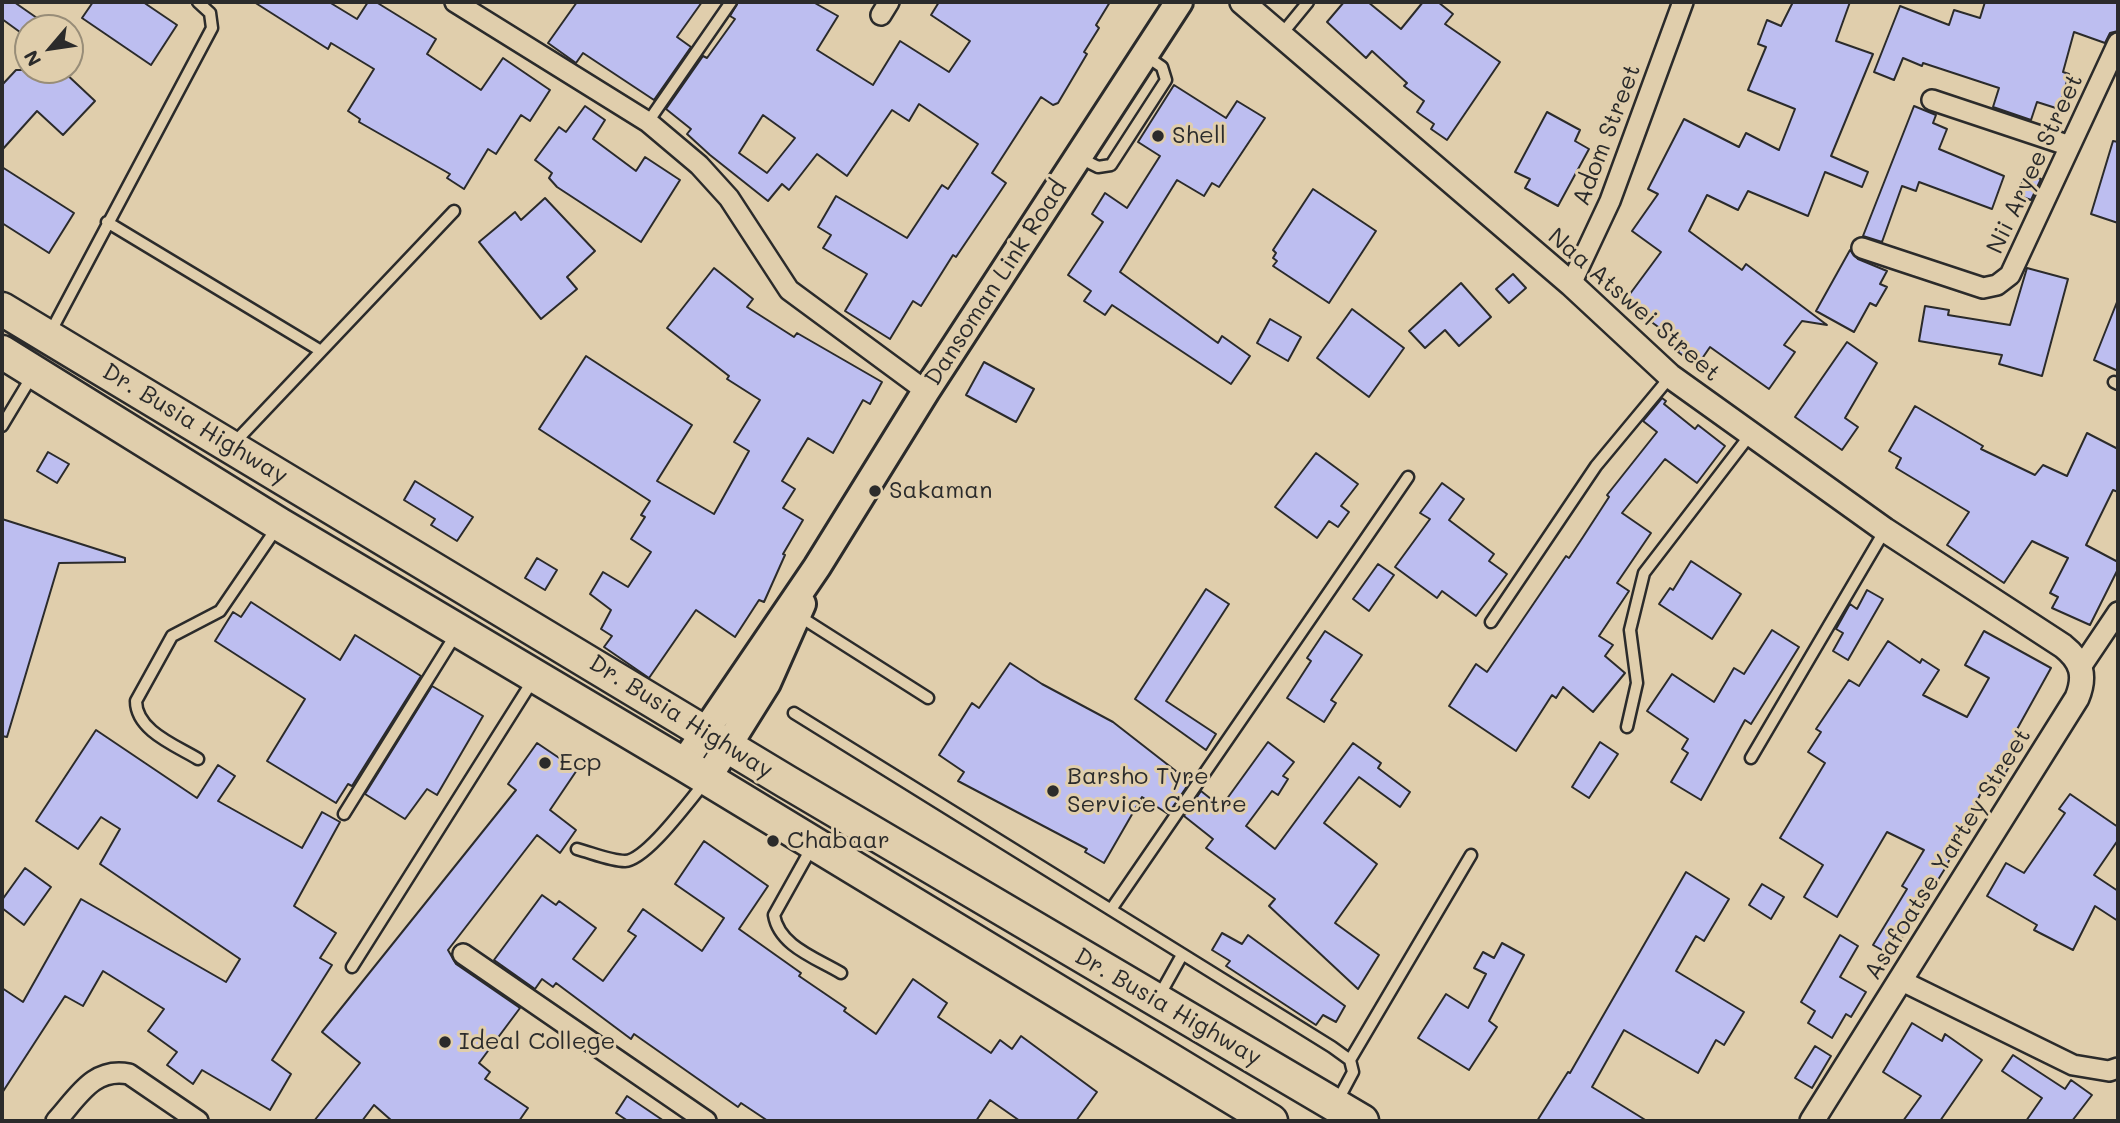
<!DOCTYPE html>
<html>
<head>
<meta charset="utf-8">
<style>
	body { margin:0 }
	#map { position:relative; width:2120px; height:1123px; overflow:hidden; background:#e0ceac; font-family:Mali,sans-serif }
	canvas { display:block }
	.frame { position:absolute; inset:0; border:4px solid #2b2b2b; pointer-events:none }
	.north { position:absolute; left:14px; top:14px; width:70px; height:70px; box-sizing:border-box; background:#e0ceac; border:2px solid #988d78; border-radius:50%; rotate:241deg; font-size:19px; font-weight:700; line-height:28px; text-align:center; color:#2b2b2b }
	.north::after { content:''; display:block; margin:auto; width:24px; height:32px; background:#2b2b2b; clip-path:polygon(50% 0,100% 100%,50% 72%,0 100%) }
</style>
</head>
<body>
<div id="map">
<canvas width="2120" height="1123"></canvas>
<div class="frame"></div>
<div class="north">N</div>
</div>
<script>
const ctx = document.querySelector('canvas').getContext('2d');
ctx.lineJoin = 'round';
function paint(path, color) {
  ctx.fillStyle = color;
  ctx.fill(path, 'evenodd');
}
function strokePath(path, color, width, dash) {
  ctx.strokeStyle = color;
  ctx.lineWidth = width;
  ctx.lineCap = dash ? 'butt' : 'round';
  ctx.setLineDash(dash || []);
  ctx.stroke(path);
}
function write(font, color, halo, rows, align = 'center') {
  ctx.font = font + ' Mali,sans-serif';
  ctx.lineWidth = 6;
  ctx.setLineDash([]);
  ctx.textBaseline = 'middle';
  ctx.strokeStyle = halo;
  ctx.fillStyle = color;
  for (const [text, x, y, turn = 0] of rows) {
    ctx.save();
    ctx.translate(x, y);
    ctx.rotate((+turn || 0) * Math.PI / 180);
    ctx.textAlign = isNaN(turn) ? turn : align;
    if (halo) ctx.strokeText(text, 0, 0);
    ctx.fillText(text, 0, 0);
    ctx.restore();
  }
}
const building = new Path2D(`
	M2,2h12l23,16 -13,17 -22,-16z
	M93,2h50l34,23 -26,40 -69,-47z
	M254,2h75l28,17 11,-17h8l60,37 -9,15 54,36 22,-32 47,32 -20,31 -9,-6 -25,39 -8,-5 -24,40 -17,-11 3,-4 -91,-52 1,-3 -12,-8 26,-42 -43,-26 -3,6z
	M577,2h125l-25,35 14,10 -37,53 -71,-47 -7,10 -28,-20z
	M738,2h75l25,14 -21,34 56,35 27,-44 49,31 21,-31 -39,-26 8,-13h171l-14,23 3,3 -15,24 3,2 -29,49 -5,2 -12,-8 -49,76 14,10 -50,74 -3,-2 -32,51 -8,-5 -23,38 -45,-28 22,-37 -44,-26 8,-13 -13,-8 18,-31 71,42 35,-53 6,4 30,-45 -59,-40 -10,17 -17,-11 -45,66 -30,-22 -28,36 -7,-6 -14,17 -58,-46 -23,-21 4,-5 -25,-20 37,-53 4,2 28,-39 -5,-3zM763,115l32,23 -28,35 -28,-20z
	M1344,2h24l33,27 22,-27h15l15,12 -8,10 55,38 -53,78 -16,-11 3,-5 -17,-12 7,-11 -20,-15 3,-3 -35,-32 -6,7 -39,-36z
	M1793,2h57l-14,39 37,13 -42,102 37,16 -6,15 -37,-15 -17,44 -60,-25 -10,19 -31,-15 -18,36 53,39 4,-6 81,61 -25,-4 -18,24 11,7 -26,37 -59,-42 -13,19 -19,-14 5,-7 -59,-43 37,-50 -29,-21 26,-37 -10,-5 36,-70 55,28 7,-14 33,17 16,-41 -47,-19 18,-43 -8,-3 9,-24 14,6z
	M1985,2h133v29l-8,2 -5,10 -31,-11 -11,40 6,2 -10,35 -22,-7 -6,18 -38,-13 6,-19 -76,-25 -1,3 -19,-8 -9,22 -20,-8 26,-66 49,19 5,-15 26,8z
	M16,70h46l33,31 -32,34 -26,-24 -35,39v-65z
	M1174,85l52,33 11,-17 28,17 -46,69 -7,-4 -8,13 -27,-16 -57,92 98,71 4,-7 28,20 -19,28 -119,-79 -7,10 -21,-14 7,-10 -23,-16 35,-53 -11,-8 13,-21 22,15 33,-52 -22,-14z
	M585,106l20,14 -12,19 43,32 9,-14 35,23 -39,62 -84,-55 -8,-9 3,-5 -17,-13 24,-33 7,5z
	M1914,106l22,9 -3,8 14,6 -8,20 65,27 -12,33 -73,-27 -3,9 -14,-5 -20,56 -19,-6z
	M1547,112l33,18 -5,11 14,8 -31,57 -33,-18 5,-9 -15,-7z
	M2113,141l5,1v81l-27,-9z
	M2,167l72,46 -25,40 -47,-30z
	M2026,173l15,6 -10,21 -14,-5z
	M1313,189l63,42 -47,72 -56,-37 4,-5 -4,-3 3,-5 -3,-3z
	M545,198l50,53 -28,26 10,12 -36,30 -62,-77 36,-30 6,8z
	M1850,250l8,9 29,12 -7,13 7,3 -11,19 -6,-3 -16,29 -38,-21z
	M714,268l39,31 -6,8 47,30 3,-4 85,49 -12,22 -7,-4 -30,53 -25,-15 -26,43 13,8 -12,19 20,12 -20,34 2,1 -21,47 -5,-2 -24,37 -39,-27 -47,68 -45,-31 8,-11 -11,-7 10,-19 -21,-16 13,-22 25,15 23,-35 -20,-13 14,-22 -4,-2 9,-14 -111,-72 47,-73 106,69 -35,56 57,33 35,-63 -15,-9 26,-42 -33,-21 2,-3 -62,-48z
	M2027,268l41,11 -26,97 -43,-12 3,-9 -83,-14 6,-35 24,4 -1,5 62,10z
	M1513,274l13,14 -17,15 -13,-14z
	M1461,283l30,34 -32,29 -14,-16 -20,18 -16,-17z
	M2117,302h1v69l-24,-11z
	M1352,309l52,39 -35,49 -52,-39z
	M1270,319l31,18 -13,24 -31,-18z
	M1847,342l30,21 -32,55 13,9 -16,23 -47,-33z
	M984,362l50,27 -18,33 -50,-27z
	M1662,398l4,3 -2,3 31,25 3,-4 27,21 -28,37 -32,-24 -43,54 29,20 -34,50 12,8 -30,45 14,9 -8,11 20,17 -32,39 -30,-25 -7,11 -4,-3 -36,56 -67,-45 27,-42 11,8 79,-116 3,2 14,-21 26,-40 -2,-2 50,-63 -14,-11z
	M1915,406l68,40 -2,3 54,26 8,-10 24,11 20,-43 31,16v43l-5,-2 -27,55 32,17v7l-28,56 -38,-17 6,-11 -8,-4 18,-35 -36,-17 -28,42 -57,-38 22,-33 -73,-44 5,-10 -12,-7z
	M48,452l21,12 -12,19 -20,-12z
	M1316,453l42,31 -17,22 8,6 -11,15 -9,-6 -12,17 -42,-31z
	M415,481l58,36 -16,24 -26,-16 4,-6 -31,-19z
	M1442,483l22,16 -15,21 45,34 -5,7 18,13 -31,42 -34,-25 -5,7 -42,-31 35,-48 -10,-6z
	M2,519l123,39v4l-66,1 -52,174 -5,-1z
	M537,558l20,12 -12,20 -20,-12z
	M1691,561l50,33 -29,45 -53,-35 11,-16 3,2z
	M1378,564l16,11 -25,36 -16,-12z
	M1206,589l23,15 -63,97 50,33 -10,16 -71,-51z
	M1867,590l16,9 -35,61 -15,-9 10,-18 -7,-4 14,-25 7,5z
	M251,602l89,58 15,-25 66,41 -69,110 -4,-2 -12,19 -69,-42 38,-62 -90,-58 18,-29 8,5z
	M1772,630l27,17 -48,77 -6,-4 -44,80 -30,-18 17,-29 -6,-4 6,-10 -41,-28 25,-37 42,28 20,-34 10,6z
	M1325,631l37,24 -31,45 5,3 -12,19 -37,-24 24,-37 -4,-3z
	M1984,631l67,37 -35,63 10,5 -29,52 -11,-6 -40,85 -55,88 -18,-10 34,-56 -5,-3 22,-36 -37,-18 -50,85 -33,-20 19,-32 -43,-27 45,-75 -17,-11 13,-20 -5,-3 33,-49 10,6 29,-45 32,22 2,-4 17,11 -16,25 44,22 22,-39 -24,-13z
	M1010,663l32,21 71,38 77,60 -22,32 -26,-17 -38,66 -19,-11 2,-3 -129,-68 6,-9 -25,-17 33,-52 7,5z
	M432,686l51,30 -46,79 -10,-6 -22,30 -40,-25z
	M96,730l101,68 21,-33 17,11 -17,25 84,47 20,-36 18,10 -46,84 42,27 -16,25 12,7 -60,95 19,14 -21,36 -68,-40 -9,14 -26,-19 10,-13 -29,-21 16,-22 -61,-38 -20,35 -18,-10 -63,97v-105l21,14 58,-103 145,83 14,-23 -140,-95 20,-35 -19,-12 -23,32 -42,-28z
	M1268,742l26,20 -11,14 5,3 -10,16 -6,-4 -26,35 29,23 78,-106 28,20 -3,5 32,24 -10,15 -41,-30 -35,46 53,41 -42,59 44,32 -21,34 -89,-83 6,-7 -69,-51 7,-9 -29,-23 17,-25 20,16z
	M1600,742l18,12 -29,44 -17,-11z
	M537,743l40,27 -27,40 26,20 -16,23 -23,-18 -89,115 8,14 64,44 -41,55 11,9 -5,7 43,29 -9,13h-127l-18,-16 -12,16h-48l46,-58 -38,-31 194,-242 -8,-6z
	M2070,794l48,33v13l-24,35 24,16v30l-23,-15 -22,44 -39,-20 3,-5 -50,-29 19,-33 18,10 41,-60 -6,-4z
	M704,841l64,45 -29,43 62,44 -2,3 47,32 -2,3 32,23 37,-55 34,24 -9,14 53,36 9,-13 12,9 9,-13 76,56 -21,29h-56l-30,-21 -14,21h-208l-27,-18 -3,4 -104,-73 -3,5 -75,-56 -3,4 -11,-8 -7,10 -41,-29 48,-65 14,10 3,-4 37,27 -23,31 30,22 33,-45 -8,-5 15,-22 59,42 22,-33 -49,-34z
	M25,868l26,19 -27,38 -22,-17v-8z
	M1686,872l43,27 -25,42 -8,-5 -20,35 68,41 -20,33 -8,-5 -18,33 -74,-43 -32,57 55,34h-110l31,-49 2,1z
	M1762,884l22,13 -13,22 -22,-14z
	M1222,933l20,11 6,-9 97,71 -9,16 -13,-7 -7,10 -90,-59 4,-5 -18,-11z
	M1840,935l18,11 -18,31 26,15 -15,25 -5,-3 -14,24 -24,-15 7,-12 -14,-9z
	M1502,943l22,12 -35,66 8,6 -28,43 -51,-32 28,-44 22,14 18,-34 -12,-6 9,-16 11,6z
	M1912,1023l30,18 3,-7 37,26 -42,61h-37l18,-25 -38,-24z
	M1815,1046l16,10 -19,32 -17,-10z
	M2013,1055l52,34 6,-9 21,15 -20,26h-46l16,-23 -40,-27z
	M627,1096l37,25h-36l-12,-8z`);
const service = new Path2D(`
	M1281,35l27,-33
	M648,122l83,-120
	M1078,157l20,10 13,-2 55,-85 -4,-13 -16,-11
	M107,222l214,129
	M50,333l162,-305 -2,-15 -12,-11
	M2114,382l4,2
	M2,426l30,-50
	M234,443l220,-232
	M799,616l129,82
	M1491,622l105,-156 74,-89
	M794,713l538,334 18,13 3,12 -16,30
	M1627,727l10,-44 -7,-53 14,-57 106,-138
	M1751,758l134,-228
	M198,759c-21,-13 -62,-28 -62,-58l36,-65 48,-25 58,-85
	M344,814l112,-180
	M812,847l-38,68c5,31 42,43 67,58
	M577,849c15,4 34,12 48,12 22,-1 66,-63 81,-80
	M1112,908l296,-431
	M352,967l181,-287
	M1158,998l24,-43
	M1350,1060l121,-205`);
const minor = new Path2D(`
	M455,2l193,120 51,43 30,33 60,92 137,101
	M881,15l8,-13
	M1932,100l138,46
	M1862,248l121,40 14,-3 13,-10 108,-232
	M1571,284l39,-83 73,-199
	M2081,667l37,-55
	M463,954l243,167
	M1900,980l173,85 36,6 9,-3
	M56,1121c22,-24 37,-54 73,-47l69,47`);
const tertiary = new Path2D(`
	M1242,2l329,282 99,92 215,154 178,116c19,15 23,30 14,52l-265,423`);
const secondary = new Path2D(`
	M683,764l134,-197 109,-176 253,-389
	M707,779l60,-96 35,-79`);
const trunk = new Path2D(`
	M2,309l785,473 575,339
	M2,352l277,172 404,240 588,357`);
const markers = [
	[1158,136,7,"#2b2b2b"],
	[875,491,7,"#2b2b2b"],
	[545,763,7,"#2b2b2b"],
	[1053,791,7,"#2b2b2b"],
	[773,841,7,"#2b2b2b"],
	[445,1042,7,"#2b2b2b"]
];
const streetNames = [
	["Adom Street",1607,135,-69],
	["Nii Aryee Street",2035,164,-65],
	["Dansoman Link Road",996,283,-57],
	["Naa Atswei Street",1634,305,41],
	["Dr. Busia Highway",195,424,31],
	["Dr. Busia Highway",681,717,32],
	["Asafoatse Yartey Street",1948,854,-58],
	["Dr. Busia Highway",1168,1007,30]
];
const poiNames = [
	["Shell",1172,136],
	["Sakaman",889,491],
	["Ecp",559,763],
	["Barsho Tyre",1067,777],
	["Service Centre",1067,805],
	["Chabaar",787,841],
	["Ideal College",459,1042]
];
paint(building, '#bdbef0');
strokePath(building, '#2b2b2b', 2);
strokePath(service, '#2b2b2b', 15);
strokePath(minor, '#2b2b2b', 24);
strokePath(tertiary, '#2b2b2b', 28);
strokePath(secondary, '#2b2b2b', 32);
strokePath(trunk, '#2b2b2b', 37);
strokePath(service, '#e0ceac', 10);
strokePath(minor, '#e0ceac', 19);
strokePath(tertiary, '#e0ceac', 23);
strokePath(secondary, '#e0ceac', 26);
strokePath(trunk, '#e0ceac', 32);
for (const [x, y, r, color] of markers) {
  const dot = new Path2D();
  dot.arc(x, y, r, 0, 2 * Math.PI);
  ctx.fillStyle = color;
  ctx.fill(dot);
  strokePath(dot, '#e0ceac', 2.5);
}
write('24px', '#2b2b2b', '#e0ceac', streetNames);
write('24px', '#2b2b2b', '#e0ceac', poiNames, 'left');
</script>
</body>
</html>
